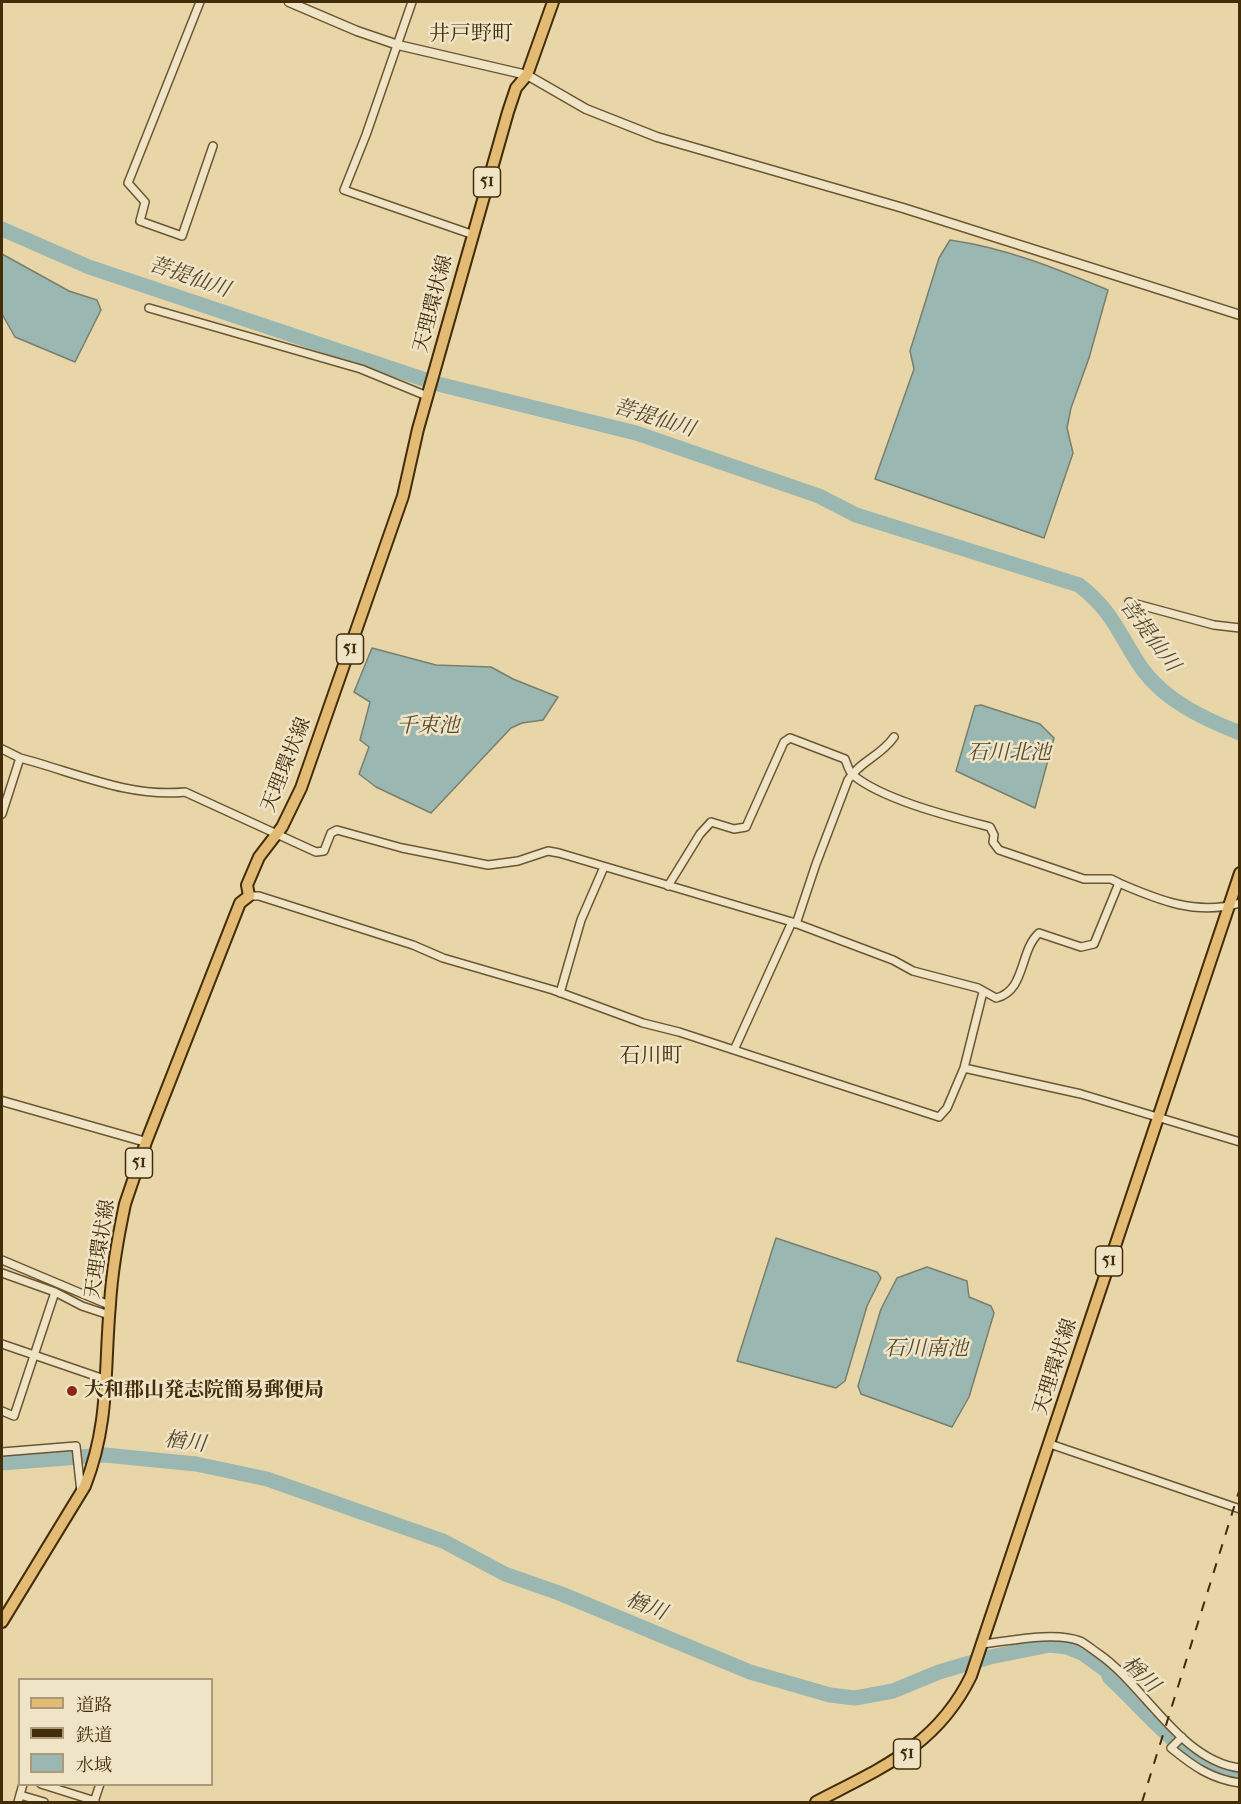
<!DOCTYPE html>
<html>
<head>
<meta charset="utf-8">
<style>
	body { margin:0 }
	#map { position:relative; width:1241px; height:1804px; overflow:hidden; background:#e8d6a8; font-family:"IM FELL French Canon","Noto Serif JP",serif }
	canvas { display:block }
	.frame { position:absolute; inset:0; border:3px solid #432c09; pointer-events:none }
	.legend { position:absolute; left:18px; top:1678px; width:195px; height:108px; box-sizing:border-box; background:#f0e4c6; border:2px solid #ab9a7a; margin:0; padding:8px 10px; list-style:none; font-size:18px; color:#432c09 }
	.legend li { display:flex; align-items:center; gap:12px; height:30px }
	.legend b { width:30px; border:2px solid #ab9a7a }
</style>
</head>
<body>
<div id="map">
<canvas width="1241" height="1804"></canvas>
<div class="frame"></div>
<ul class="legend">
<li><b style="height:8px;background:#e4bb74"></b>道路</li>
<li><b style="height:8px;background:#432c09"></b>鉄道</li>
<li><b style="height:16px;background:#9bb7b2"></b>水域</li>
</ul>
</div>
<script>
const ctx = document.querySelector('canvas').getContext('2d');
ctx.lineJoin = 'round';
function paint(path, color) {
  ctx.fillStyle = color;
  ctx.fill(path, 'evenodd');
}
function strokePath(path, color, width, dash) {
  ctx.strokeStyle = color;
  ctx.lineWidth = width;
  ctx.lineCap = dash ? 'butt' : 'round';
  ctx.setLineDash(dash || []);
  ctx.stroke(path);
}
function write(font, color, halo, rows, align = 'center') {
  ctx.font = font + ' "IM FELL French Canon","Noto Serif JP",serif';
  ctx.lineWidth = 5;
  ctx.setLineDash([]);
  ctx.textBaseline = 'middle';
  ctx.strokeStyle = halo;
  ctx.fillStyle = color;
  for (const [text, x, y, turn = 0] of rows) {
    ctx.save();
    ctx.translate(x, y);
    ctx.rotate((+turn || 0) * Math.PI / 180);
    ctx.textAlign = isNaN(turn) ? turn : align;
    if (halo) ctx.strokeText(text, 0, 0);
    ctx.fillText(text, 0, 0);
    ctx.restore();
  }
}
const water = new Path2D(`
	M950,240c56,8 105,28 158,50l-19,68 -18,50 -4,20 6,25 -29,85 -169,-59 39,-110 -4,-18 29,-93z
	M2,254l67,37 28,9 4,10 -26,52 -60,-25 -13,-23z
	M372,648l64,17 55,2 22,12 45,18 -15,23 -21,3 -11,5 -80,85 -55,-26 -17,-13 10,-27 -9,-7 10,-38 -16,-10z
	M981,705l59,19 14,14 -19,70 -79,-37 19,-65z
	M776,1238l101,34 4,6 -14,28 -22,75 -9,7 -99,-27z
	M927,1267l40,14 2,16 22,9 3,7 -25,84 -17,30 -91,-33 -3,-8 23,-77 16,-31z`);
const river = new Path2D(`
	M2,229l87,38 349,117 198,49 183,63 37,19 223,70c36,28 40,51 64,85 23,31 61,49 97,63
	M2,1463l103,-8 91,9 71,15 176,62 62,33 54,19 191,79 80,23 25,3 38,-7 46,-19 51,-15 60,-12 17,2 15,6 25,18 3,7c38,34 78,90 130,97`);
const minor = new Path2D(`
	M200,2l-72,181 17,19 -5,19 42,15 31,-90
	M412,2l-46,133 -22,55 127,44
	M149,308l212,61 66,27
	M1129,602l85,23 26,3
	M2,749l18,9c54,14 109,40 165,34l131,60 8,-1 7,-18 6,-3 65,18 86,17 30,-4 30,-10 11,2 233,69 101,38 20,11 65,17 18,10c30,-7 23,-47 43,-65l42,14 13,-3 25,-61c39,17 78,33 121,20
	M2,814l18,-56
	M668,886l32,-52 11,-12 23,7 12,-2 38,-85 6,-4 55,21c2,5 4,13 8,16 30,25 99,42 137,52l4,8 -1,7 6,8 85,29h27l8,4
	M249,896h10l154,49 30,13 110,32 90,33 36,9 260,85 8,-9 17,-40 117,26 159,48
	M796,924l20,-60 32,-84c11,-18 33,-24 46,-43
	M560,993l21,-73 23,-53
	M734,1050l58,-128
	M964,1068l19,-76
	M2,1260l107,45
	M2,1273l53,19 27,14 27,9
	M2,1344l105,36
	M2,1411l12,5 41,-124
	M1050,1444l190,65
	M2,1452l74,-6 5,46
	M983,1644c26,-3 72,-13 97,-3 6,3 13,9 19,13 46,32 82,107 141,114
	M1182,1737l-11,11c22,18 40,31 69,35
	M41,1784l54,17
	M20,1795l24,7
	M18,1802l5,-18
	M94,1802l6,-18`);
const tertiary = new Path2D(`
	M289,2l68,29 41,14 129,30 59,34 71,28 246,71 337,107
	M2,1101l144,41`);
const primary = new Path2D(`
	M2,1622l83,-136c25,-64 19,-116 25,-182 2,-34 8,-67 15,-100l21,-62 94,-239 9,-7 -2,-11 12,-28 23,-30 19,-39 102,-292 15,-67 90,-317 8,-24 11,-13 26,-73
	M816,1802c65,-34 121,-56 155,-126l269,-803`);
const rail = new Path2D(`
	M1142,1802l98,-314`);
const markers = [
	[72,1391,6,"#8f2418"]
];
const shields = [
	[487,182,27],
	[350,649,27],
	[139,1163,27],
	[1109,1261,27],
	[907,1754,27]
];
const shieldNames = [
	["51",487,182],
	["51",350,649],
	["51",139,1163],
	["51",1109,1261],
	["51",907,1754]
];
const streetNames = [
	["天理環状線",434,304,-75],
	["天理環状線",287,765,-68],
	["天理環状線",101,1249,-81],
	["天理環状線",1056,1367,-72]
];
const poiNames = [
	["大和郡山発志院簡易郵便局",84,1391]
];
const neighbourhoodNames = [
	["井戸野町",471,35],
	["石川町",651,1057]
];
const waterNames = [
	["菩提仙川",189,278,19],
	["菩提仙川",654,419,17],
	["菩提仙川",1149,636,53],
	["千束池",428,727],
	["石川北池",1009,754],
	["石川南池",926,1350],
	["楢川",185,1443,7],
	["楢川",646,1607,22],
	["楢川",1140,1675,44]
];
paint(water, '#9bb7b2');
strokePath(water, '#787f6e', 1.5);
strokePath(river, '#9bb7b2', 15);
strokePath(minor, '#6c5631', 10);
strokePath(tertiary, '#6c5631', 11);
strokePath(primary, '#432c09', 14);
strokePath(minor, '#f0e4c6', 7);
strokePath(tertiary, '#f0e4c6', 8);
strokePath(primary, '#e4bb74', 10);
strokePath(rail, '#432c09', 2, [10, 10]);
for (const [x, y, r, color] of markers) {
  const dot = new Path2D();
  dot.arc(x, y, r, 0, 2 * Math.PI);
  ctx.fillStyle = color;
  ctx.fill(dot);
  strokePath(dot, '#f0e4c6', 2);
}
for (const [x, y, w] of shields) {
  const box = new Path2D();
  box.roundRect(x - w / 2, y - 15, w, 30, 4.5);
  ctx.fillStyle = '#f0e4c6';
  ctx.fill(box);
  strokePath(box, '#432c09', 1.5);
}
write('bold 18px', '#432c09', null, shieldNames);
write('20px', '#432c09', '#f0e4c6', streetNames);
write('bold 20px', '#432c09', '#f0e4c6', poiNames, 'left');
write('21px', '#432c09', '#f0e4c6', neighbourhoodNames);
write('italic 21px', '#55482b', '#f0e4c6', waterNames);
</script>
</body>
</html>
